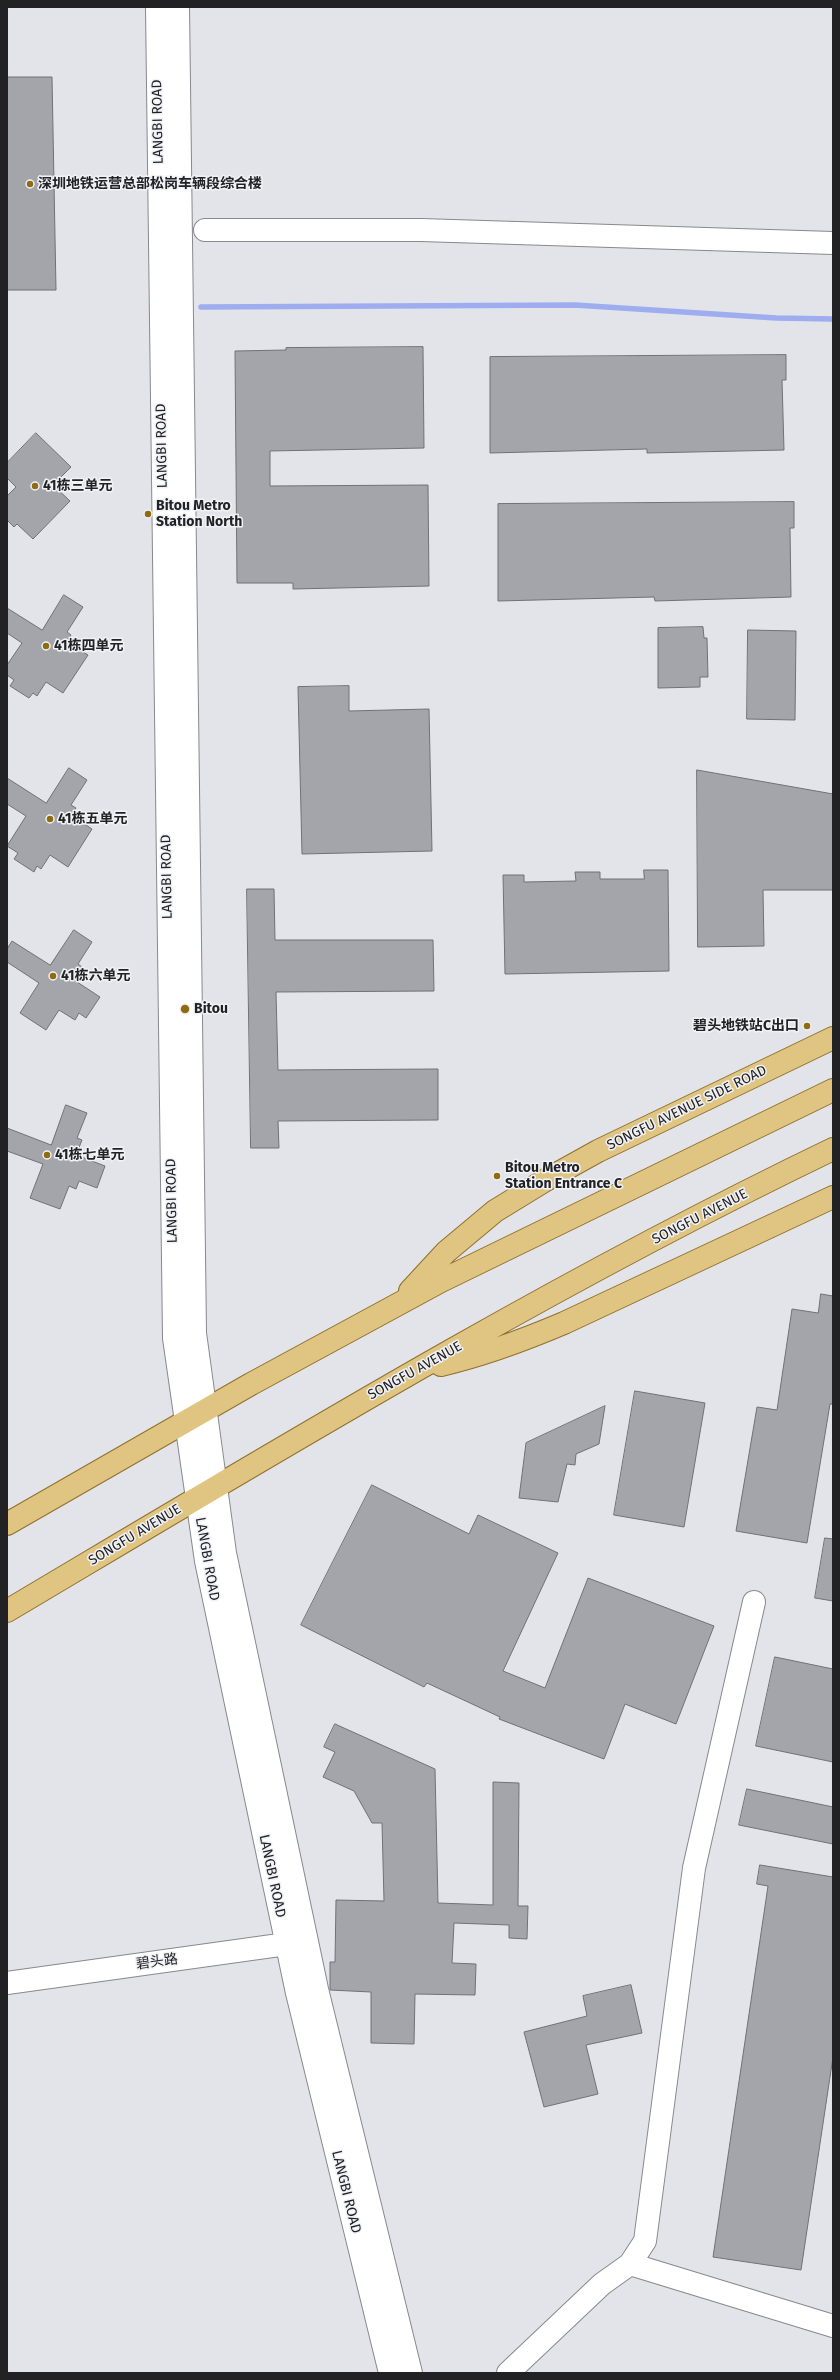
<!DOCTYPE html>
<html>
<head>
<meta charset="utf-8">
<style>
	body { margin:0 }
	#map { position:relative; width:840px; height:2380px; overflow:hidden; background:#e3e4ea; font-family:"Fira Sans",sans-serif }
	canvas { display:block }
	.frame { position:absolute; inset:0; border:8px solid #222224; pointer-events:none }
</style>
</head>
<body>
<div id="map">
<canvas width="840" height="2380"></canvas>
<div class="frame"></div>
</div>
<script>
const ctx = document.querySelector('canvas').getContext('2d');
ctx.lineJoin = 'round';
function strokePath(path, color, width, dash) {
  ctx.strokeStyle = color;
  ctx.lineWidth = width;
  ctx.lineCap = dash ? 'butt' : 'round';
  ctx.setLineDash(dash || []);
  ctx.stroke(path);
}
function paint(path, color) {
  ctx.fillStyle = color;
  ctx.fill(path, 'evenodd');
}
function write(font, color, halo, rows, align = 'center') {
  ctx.font = font + ' "Fira Sans","Noto Sans SC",sans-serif';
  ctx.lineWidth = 3;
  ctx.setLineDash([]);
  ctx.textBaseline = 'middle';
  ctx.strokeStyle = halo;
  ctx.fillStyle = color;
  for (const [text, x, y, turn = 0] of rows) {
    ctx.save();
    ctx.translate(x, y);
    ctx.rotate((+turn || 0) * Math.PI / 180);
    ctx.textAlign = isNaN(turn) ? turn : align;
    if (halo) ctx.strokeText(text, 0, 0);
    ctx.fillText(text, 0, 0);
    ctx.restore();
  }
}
const stream = new Path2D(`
	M201,307l374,-2 201,13 57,1`);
const building = new Path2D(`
	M7,77h45l4,213h-49z
	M423,347l1,101 -154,3v35l158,-1 1,101 -136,3v-6h-56l-2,-232 51,-1v-2z
	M786,355v25h-4l2,70 -137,3v-4l-157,4v-96z
	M36,433l35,34 -18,18 17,16 -37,38 -16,-15 -3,3 -7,-7v-24l9,-9 -9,-9v-15z
	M794,502v26h-4l1,69 -136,4 -1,-4 -156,4v-97z
	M64,595l19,12 -16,25 4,3 -4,7 21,13 -25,38 -17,-11 -9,14 -4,-3 -4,5 -19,-12 4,-6 -7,-5v-10l15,-22 -15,-10v-25l35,22z
	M703,627l1,11h3l1,39h-8v10l-42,1v-60z
	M748,630l48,1 -1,89 -48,-1z
	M349,686v25l80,-2 3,142 -130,3 -4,-167z
	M69,768l18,12 -16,25 5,3 -5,7 21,14 -24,38 -18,-12 -9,14 -4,-3 -3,6 -20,-13 4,-6 -11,-7 19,-30 -19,-12v-26l39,25z
	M697,770l136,24v96h-70l1,56 -66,1z
	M644,870h24l1,101 -164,3 -2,-99h21v7l52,-1 -1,-9h25v7h44z
	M247,889h27l1,51h158l1,51 -158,1 2,78 160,-1v51l-160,1 1,27h-28z
	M74,930l18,12 -14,22 4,3 -8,13 26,17 -14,21 -7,-5 -4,7 -16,-10 -13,20 -26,-17 19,-30 -32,-21v-13l5,-8 38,24z
	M66,1105l21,8 -10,25 5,2 -6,15 29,11 -8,22 -18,-7 -3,8 -7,-3 -9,23 -30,-11 13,-34 -36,-13v-23l44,17z
	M821,1294l12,2v108h-3l-23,139 -71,-12 21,-124 20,3 15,-101 26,4z
	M635,1391l70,12 -21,124 -70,-12z
	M605,1406l-6,38 -23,10 -1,11 -8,-1 -9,38 -39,-4 7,-55z
	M372,1485l97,49 9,-19 80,38 -55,118 42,17 43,-110 126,48 -38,98 -51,-20 -21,55 -105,-40 1,-2 -73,-34 -3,4 -123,-62z
	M825,1538l8,1v62l-18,-3z
	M775,1657l58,12v93l-77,-16z
	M335,1724l100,45 3,134 55,2v-123l26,1 -1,123h10l-1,33 -18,-1v-13l-55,-2 -2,40 24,1 -1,31 -60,-1 -1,50 -43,-1v-51l-41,-2v-28h5l1,-62 48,1 -2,-78h-10l-18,-32 -31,-14 12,-25 -11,-5z
	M747,1789l86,18v37l-94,-19z
	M760,1865l73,12v180l-32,213 -88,-13 55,-371 -11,-2z
	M631,1985l11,48 -56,12 12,49 -54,13 -20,-75 63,-16 -4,-20z`);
const minor = new Path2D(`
	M157,7l17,1331 32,223 91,432 93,380
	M178,7l17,1326 30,220 92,436 94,384
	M205,230h216l412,13
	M7,1983l294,-41
	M630,2264l203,62
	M508,2373l94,-89 28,-20 15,-23 49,-373 60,-266`);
const major = new Path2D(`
	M410,1291l36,-39 49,-41 49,-30 54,-30 235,-113
	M441,1365c43,-10 83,-25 123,-42l269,-126
	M7,1524l244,-140 190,-103 392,-191
	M7,1611c271,-161 541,-325 826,-462`);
const markers = [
	[30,184,4,"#8f6c11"],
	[35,486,4,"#8f6c11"],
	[148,514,4,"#8f6c11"],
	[46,646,4,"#8f6c11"],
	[50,819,4,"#8f6c11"],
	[53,976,4,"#8f6c11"],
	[185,1009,5,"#8f6c11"],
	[807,1026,4,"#8f6c11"],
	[47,1155,4,"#8f6c11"],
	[497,1176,4,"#8f6c11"]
];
const streetNames = [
	["LANGBI ROAD",158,122,-91],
	["LANGBI ROAD",162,446,-91],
	["LANGBI ROAD",167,877,-91],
	["SONGFU AVENUE SIDE ROAD",687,1108,-26],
	["LANGBI ROAD",172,1201,-91],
	["SONGFU AVENUE",700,1217,-27],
	["SONGFU AVENUE",415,1371,-29],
	["SONGFU AVENUE",135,1535,-31],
	["LANGBI ROAD",207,1559,80],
	["LANGBI ROAD",272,1876,78],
	["碧头路",157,1962,-8],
	["LANGBI ROAD",346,2192,76]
];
const poiNames = [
	["深圳地铁运营总部松岗车辆段综合楼",38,184],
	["41栋三单元",43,486],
	["Bitou Metro",156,506],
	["Station North",156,522],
	["41栋四单元",54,646],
	["41栋五单元",58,819],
	["41栋六单元",61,976],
	["Bitou",194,1009],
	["碧头地铁站C出口",799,1026,"right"],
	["41栋七单元",55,1155],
	["Bitou Metro",505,1168],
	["Station Entrance C",505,1184]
];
strokePath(stream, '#9eadef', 5.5);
paint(building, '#a3a5aa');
strokePath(building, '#707176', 1);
strokePath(minor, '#87898e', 24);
strokePath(major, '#8f712b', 24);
strokePath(minor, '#fff', 22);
strokePath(major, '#dfc482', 22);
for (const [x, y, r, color] of markers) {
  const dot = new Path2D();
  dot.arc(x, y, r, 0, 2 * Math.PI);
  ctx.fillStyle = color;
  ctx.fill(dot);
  strokePath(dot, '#f0f2f7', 1.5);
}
write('14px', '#222224', '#f0f2f7', streetNames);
write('bold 14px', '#222224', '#f0f2f7', poiNames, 'left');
</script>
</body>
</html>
